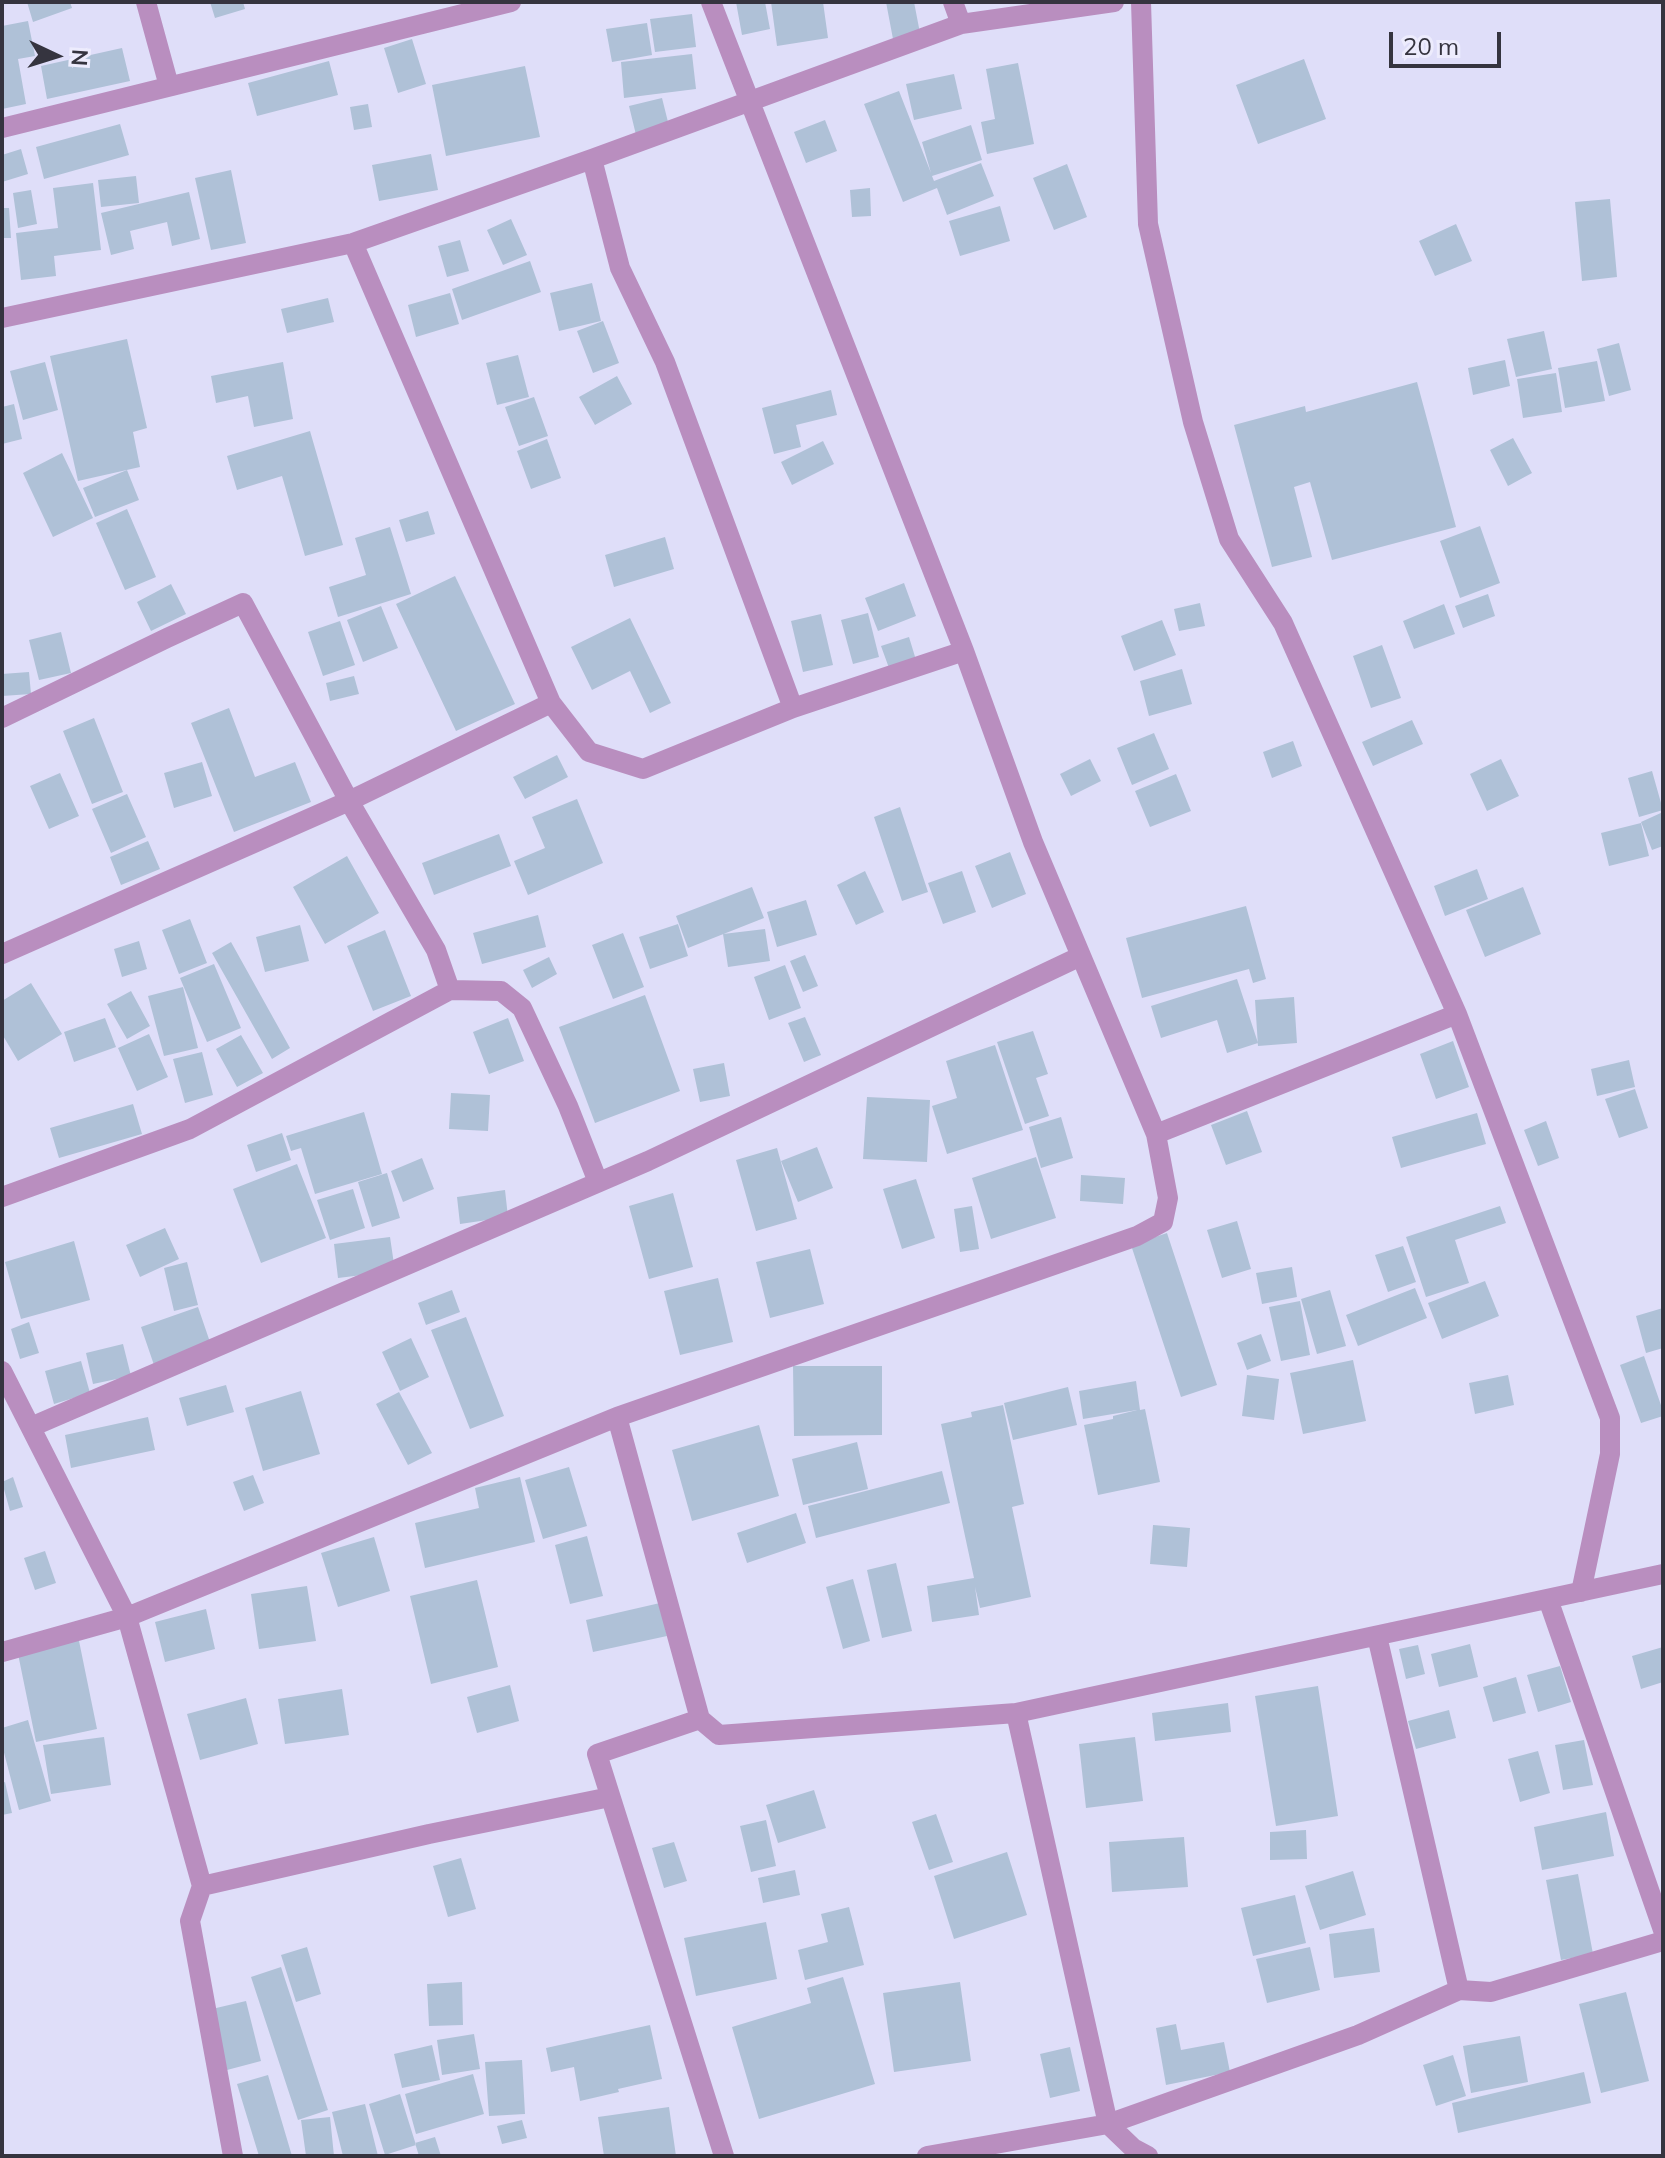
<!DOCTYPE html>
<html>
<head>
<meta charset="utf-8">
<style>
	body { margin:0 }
	#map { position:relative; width:1665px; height:2158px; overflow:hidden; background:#dfdef9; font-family:Mulish,sans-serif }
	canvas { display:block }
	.frame { position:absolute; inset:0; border:4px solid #35343f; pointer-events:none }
	.north { position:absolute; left:16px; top:16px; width:80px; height:80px; -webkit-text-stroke:6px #edecfd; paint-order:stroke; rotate:94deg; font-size:22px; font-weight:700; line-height:32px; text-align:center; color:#35343f }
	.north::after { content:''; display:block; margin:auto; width:28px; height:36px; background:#35343f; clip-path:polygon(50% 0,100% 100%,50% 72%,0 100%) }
	.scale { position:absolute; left:1389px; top:32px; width:112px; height:36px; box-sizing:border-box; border:4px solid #35343f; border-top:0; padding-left:10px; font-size:24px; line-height:28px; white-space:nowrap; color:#35343f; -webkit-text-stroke:6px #edecfd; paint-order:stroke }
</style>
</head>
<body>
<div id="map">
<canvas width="1665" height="2158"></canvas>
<div class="frame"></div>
<div class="north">N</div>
<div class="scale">20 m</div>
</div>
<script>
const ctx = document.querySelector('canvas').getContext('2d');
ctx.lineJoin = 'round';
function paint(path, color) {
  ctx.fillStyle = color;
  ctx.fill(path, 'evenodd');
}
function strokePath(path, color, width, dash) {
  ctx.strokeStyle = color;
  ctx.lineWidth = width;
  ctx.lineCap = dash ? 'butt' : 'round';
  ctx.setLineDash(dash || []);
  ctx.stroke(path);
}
const building = new Path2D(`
	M27,2h43l2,6 -39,14z
	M210,2h33l2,7 -30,9z
	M736,2h29l5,27 -28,6z
	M771,2h52l5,36 -51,8z
	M886,2h28l6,31 -27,6z
	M692,14l4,33 -41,5 -5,-33z
	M28,21l7,35 -17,3 8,45 -24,5v-83z
	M647,23l5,32 -40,7 -6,-33z
	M412,39l14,45 -28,9 -14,-45z
	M122,48l8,33 -83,18 -6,-33z
	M692,54l4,35 -72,9 -3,-36z
	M1304,59l22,60 -68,25 -22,-59z
	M329,61l9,34 -81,21 -9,-33z
	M1018,63l16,81 -47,10 -6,-32 14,-3 -9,-50z
	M525,66l15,71 -94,19 -14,-71z
	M954,74l8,35 -48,11 -8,-36z
	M899,91l32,82 -9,-31 49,-17 11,35 -50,16 2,5 47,-18 13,33 -47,19 -10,-27 -34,14 -39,-98z
	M662,98l7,28 -33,9 -7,-29z
	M368,104l4,23 -18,3 -4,-23z
	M825,120l12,31 -31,12 -12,-31z
	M120,124l9,31 -85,24 -8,-32z
	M21,149l7,25 -26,8v-27z
	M431,154l7,36 -59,11 -7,-36z
	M1067,164l20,53 -33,13 -21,-52z
	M231,170l15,73 -35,7 -16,-72z
	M136,176l3,27 -38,4 -3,-27z
	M93,183l8,67 -47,6 2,20 -35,4 -5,-47 42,-5 -5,-40z
	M870,188l1,28 -19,1 -2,-27z
	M31,190l6,34 -19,4 -5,-35z
	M189,192l11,47 -28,7 -5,-24 -37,9 4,18 -23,6 -10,-42z
	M1610,199l7,78 -35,4 -7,-79z
	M1000,206l10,35 -50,15 -11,-35z
	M2,208h7l2,30h-9z
	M511,219l16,36 -24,10 -16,-35z
	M1456,224l16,37 -37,15 -16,-35z
	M460,240l9,31 -22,6 -9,-31z
	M530,261l11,31 -79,28 -10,-31z
	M592,283l9,38 -42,10 -9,-38z
	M450,293l9,31 -43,13 -8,-32z
	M328,298l6,24 -47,11 -6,-24z
	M603,321l16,42 -26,10 -16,-42z
	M1544,331l8,38 -36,8 -9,-38z
	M127,339l20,89 -14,4 7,35 -62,14 -28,-125z
	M1619,343l12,47 -22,6 -12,-47z
	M518,355l11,42 -32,8 -11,-42z
	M1505,360l5,26 -37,9 -5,-27z
	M1597,361l8,40 -40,7 -7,-40z
	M45,362l13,48 -35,10 -13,-49z
	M283,362l10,57 -39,8 -6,-31 -32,7 -5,-27z
	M1556,373l6,39 -39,6 -6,-39z
	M617,376l15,28 -37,21 -16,-28z
	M1417,382l39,145 -124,33 -22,-78 -16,5 18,70 -40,10 -38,-142 71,-19 1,6z
	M831,390l6,25 -41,10 5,22 -27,7 -12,-46z
	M534,397l14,39 -29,10 -14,-39z
	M14,404l8,35 -20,5v-37z
	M310,431l33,114 -38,11 -23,-80 -45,14 -10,-34z
	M1513,438l19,35 -24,13 -18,-36z
	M547,439l14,39 -30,11 -14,-38z
	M823,441l11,23 -42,21 -11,-23z
	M62,453l31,65 -40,19 -30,-64z
	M127,470l12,30 -44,17 -12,-29z
	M127,509l29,68 -31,13 -29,-67z
	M428,511l7,23 -29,8 -7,-22z
	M1480,526l20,57 -40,15 -20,-57z
	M390,527l21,67 -73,23 -9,-30 37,-12 -11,-37z
	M665,537l9,32 -60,18 -9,-32z
	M455,576l60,128 -59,27 -60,-127z
	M904,583l12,33 -38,15 -13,-33z
	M171,584l15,30 -35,17 -14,-29z
	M1488,594l7,22 -32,12 -8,-22z
	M1200,603l5,23 -26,5 -5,-22z
	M1444,604l11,30 -41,15 -11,-28z
	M381,606l17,42 -35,14 -16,-42z
	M868,613l11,44 -26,7 -12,-44z
	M821,614l12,51 -30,7 -12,-51z
	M630,618l41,85 -21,10 -20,-42 -38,19 -21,-43z
	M1162,620l14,35 -42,16 -13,-35z
	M340,621l15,44 -32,11 -15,-44z
	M61,632l10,41 -32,7 -10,-40z
	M909,637l7,23 -27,8 -8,-22z
	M1382,645l19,53 -30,10 -18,-52z
	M1182,669l10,35 -43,12 -9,-35z
	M29,672l2,22 -29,2v-22z
	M354,676l5,18 -29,7 -4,-18z
	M229,708l26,69 40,-15 16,40 -77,30 -43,-109z
	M94,718l29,74 -31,12 -29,-73z
	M1412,720l11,24 -50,22 -11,-24z
	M1154,733l15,36 -37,16 -15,-37z
	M1293,741l9,25 -30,12 -9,-26z
	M557,755l11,22 -43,22 -12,-22z
	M1090,759l11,22 -30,15 -11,-22z
	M1501,759l18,37 -32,15 -17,-37z
	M202,762l10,34 -38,12 -10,-35z
	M1652,771l11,39 -24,7 -11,-39z
	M60,773l19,43 -30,13 -19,-43z
	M1176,774l15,37 -41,16 -15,-36z
	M127,794l19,43 -35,16 -19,-44z
	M577,799l26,64 -75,32 -14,-34 31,-13 -13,-31z
	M900,807l28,85 -26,9 -28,-84z
	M1663,812v34l-11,4 -11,-28z
	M1641,823l8,33 -40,10 -8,-33z
	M499,834l12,32 -77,29 -12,-32z
	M148,841l12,28 -39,16 -11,-28z
	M1010,852l16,42 -34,14 -17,-42z
	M347,856l32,57 -54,31 -32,-57z
	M1477,869l11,30 -43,17 -11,-30z
	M865,871l19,41 -28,13 -19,-40z
	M962,871l14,41 -33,12 -15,-41z
	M752,887l12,31 -76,30 -12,-32z
	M1523,887l18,47 -56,23 -19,-47z
	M806,900l11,35 -40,12 -10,-35z
	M1246,906l20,73 -13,4 -4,-14 -107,29 -16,-60z
	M538,915l8,32 -64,17 -9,-31z
	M190,919l17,44 -28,11 -17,-44z
	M678,924l10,32 -38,13 -11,-32z
	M300,925l9,36 -44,11 -9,-35z
	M765,929l5,32 -42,6 -5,-33z
	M385,930l26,66 -38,15 -26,-65z
	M623,933l21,54 -31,12 -21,-54z
	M139,941l8,28 -25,8 -8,-28z
	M231,942l59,106 -18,11 -60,-106z
	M805,955l13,31 -15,6 -13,-31z
	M549,957l8,17 -25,14 -9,-18z
	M214,964l27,64 -34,14 -27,-64z
	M785,965l16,43 -32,12 -15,-43z
	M1237,979l21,64 -31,10 -10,-33 -56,18 -10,-32z
	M31,983l31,51 -44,27 -16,-27v-33z
	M183,987l15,61 -34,8 -16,-60z
	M131,991l19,35 -23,13 -20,-35z
	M645,995l35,96 -85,32 -36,-96z
	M1294,997l3,46 -39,3 -3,-46z
	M805,1017l16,38 -17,7 -16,-39z
	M105,1018l11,29 -42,15 -10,-30z
	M508,1018l16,43 -35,13 -16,-42z
	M1033,1031l15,43 -12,4 13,38 -24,8 -28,-82z
	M149,1034l19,43 -31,14 -19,-43z
	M241,1035l22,38 -26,14 -21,-38z
	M1453,1041l16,46 -33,12 -16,-45z
	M995,1045l28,85 -76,24 -15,-48 25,-8 -11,-37z
	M202,1052l11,43 -28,8 -12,-44z
	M1629,1060l6,27 -38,9 -6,-27z
	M724,1063l6,33 -30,6 -7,-33z
	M1635,1089l13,39 -29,10 -14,-39z
	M451,1093l39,2 -2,36 -39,-2z
	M867,1097l63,3 -3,62 -64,-3z
	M133,1104l9,30 -83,24 -9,-30z
	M1247,1111l15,41 -36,13 -15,-40z
	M364,1112l18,62 -67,20 -14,-46 -10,3 -5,-15z
	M1477,1113l9,31 -85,24 -9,-31z
	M1061,1117l12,41 -32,10 -12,-41z
	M1546,1121l13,37 -21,8 -14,-36z
	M282,1133l9,27 -35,12 -9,-27z
	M817,1147l16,41 -35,14 -17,-41z
	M777,1148l20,71 -41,12 -20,-71z
	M1036,1157l20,61 -65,21 -19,-61z
	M422,1158l12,31 -31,13 -12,-31z
	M297,1164l29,74 -65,25 -28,-74z
	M387,1173l13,45 -28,9 -14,-45z
	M1081,1175l44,3 -2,26 -43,-3z
	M916,1179l19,59 -33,11 -19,-60z
	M353,1189l12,39 -35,12 -13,-40z
	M505,1190l3,27 -48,7 -3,-27z
	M673,1193l20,74 -44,12 -20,-73z
	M972,1206l7,43 -19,3 -6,-43z
	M1500,1206l6,17 -51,17 14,43 -43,14 -20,-60z
	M1237,1221l14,48 -29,9 -15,-48z
	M165,1228l14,31 -39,18 -14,-32z
	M1167,1233l50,152 -36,12 -50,-152z
	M390,1237l5,34 -57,7 -4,-34z
	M74,1241l16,59 -69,19 -16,-57z
	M1403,1246l13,36 -28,10 -13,-37z
	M810,1249l14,55 -54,14 -14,-56z
	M187,1262l11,43 -24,6 -10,-43z
	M1292,1267l5,30 -35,7 -6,-31z
	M718,1278l15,64 -53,13 -16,-64z
	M1485,1281l14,35 -57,23 -14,-36z
	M1415,1288l12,30 -69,28 -12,-31z
	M452,1290l8,22 -34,13 -8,-22z
	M1330,1290l16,56 -29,8 -16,-55z
	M1300,1301l10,54 -29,6 -12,-54z
	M198,1307l13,38 -57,20 -13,-38z
	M1663,1308v40l-17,5 -10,-37z
	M466,1317l38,99 -34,13 -39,-99z
	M29,1322l10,31 -19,6 -9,-30z
	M1261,1334l10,27 -24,9 -10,-27z
	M411,1338l18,39 -29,14 -18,-39z
	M123,1344l8,32 -38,8 -7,-31z
	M1644,1356l19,55v5l-22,7 -21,-58z
	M1353,1360l13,61 -63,13 -13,-61z
	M81,1361l9,32 -36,11 -9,-33z
	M793,1366h89v69l-88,1z
	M1247,1375l32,4 -5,41 -32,-4z
	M1508,1375l6,30 -39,9 -6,-31z
	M1136,1381l4,29 5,-1 15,73 -62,13 -14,-70 29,-6v-3l24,-6 -54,9 -4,-28z
	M226,1385l8,27 -47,14 -8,-28z
	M1068,1387l9,38 -64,15 -9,-37z
	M301,1391l19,63 -57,17 -18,-63z
	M399,1392l33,61 -24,12 -32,-61z
	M1003,1405l21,99 -12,3 19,90 -51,11 -5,-21 4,28 -47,7 -5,-36 47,-8 -33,-154 31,-7 -1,-5z
	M148,1417l7,33 -84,18 -6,-33z
	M759,1425l20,71 -87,25 -20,-71z
	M857,1442l11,47 -65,16 -11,-46z
	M569,1467l18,59 -44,13 -18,-59z
	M942,1471l8,32 -134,35 -8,-32z
	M253,1475l11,28 -20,8 -11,-29z
	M13,1477l10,30 -13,4 -8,-29z
	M520,1477l15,65 -110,26 -10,-45 64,-15 -4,-20z
	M796,1513l10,30 -59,20 -10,-30z
	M1153,1525l37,3 -3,39 -37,-3z
	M587,1536l16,60 -33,8 -15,-59z
	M374,1537l16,54 -52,16 -17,-54z
	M45,1551l11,32 -21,7 -11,-32z
	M896,1563l16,68 -30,7 -15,-68z
	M853,1579l17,62 -27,8 -17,-62z
	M477,1580l21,87 -67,17 -21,-88z
	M307,1586l9,55 -57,8 -8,-55z
	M660,1603l7,33 -74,16 -7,-32z
	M206,1609l9,40 -50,13 -10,-40z
	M78,1636l19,93 -61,13 -19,-93z
	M1470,1644l8,33 -39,10 -8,-33z
	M1418,1645l7,29 -19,5 -7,-30z
	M1663,1647v35l-22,7 -9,-33z
	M1560,1666l11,36 -33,10 -11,-37z
	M1516,1677l10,36 -33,9 -10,-35z
	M510,1685l9,36 -42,12 -10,-36z
	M1318,1686l20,130 -62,10 -21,-130z
	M342,1689l7,46 -64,9 -7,-45z
	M246,1698l12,46 -58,16 -13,-46z
	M1228,1703l3,29 -76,9 -3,-28z
	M1449,1710l7,28 -40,11 -8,-28z
	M28,1720l23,81 -32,9 -17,-65v-17z
	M104,1737l7,48 -60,9 -8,-49z
	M1135,1737l8,64 -57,7 -7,-64z
	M1584,1740l9,45 -30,5 -8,-45z
	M1538,1751l12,42 -30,9 -12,-43z
	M5,1782l7,31 -10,2v-32z
	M814,1790l12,38 -48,15 -12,-38z
	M1606,1812l8,44 -72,14 -8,-43z
	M936,1814l17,48 -24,8 -17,-48z
	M766,1820l10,46 -25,6 -11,-46z
	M1306,1830l1,29 -37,1v-28z
	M1184,1837l4,50 -76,5 -3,-50z
	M674,1842l13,39 -23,7 -12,-40z
	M1007,1852l20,63 -73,24 -20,-63z
	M461,1858l15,51 -28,8 -15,-51z
	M795,1870l5,25 -37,8 -5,-25z
	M1353,1871l13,44 -46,15 -15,-44z
	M1578,1874l15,80 -32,6 -15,-80z
	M1295,1895l11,48 -53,13 -12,-48z
	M849,1907l15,58 -59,15 -7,-30 30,-8 -7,-28z
	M766,1922l11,57 -81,17 -12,-58z
	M1374,1928l6,44 -46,6 -5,-44z
	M307,1947l14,47 -25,8 -15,-47z
	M1310,1947l10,43 -53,13 -11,-44z
	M281,1967l47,143 -30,10 -47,-143z
	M843,1977l32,107 -116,35 -27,-92 79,-24 -4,-15z
	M462,1982l1,43 -34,1 -2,-42z
	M960,1982l11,79 -77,11 -11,-79z
	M1626,1992l23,89 -48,12 -22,-89z
	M246,2001l15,60 -34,9 -15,-61z
	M1176,2024l5,26 43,-8 6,30 -64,13 -10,-57z
	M650,2025l12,54 -44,10 1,3 -39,9 -6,-34 -23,5 -5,-24z
	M474,2034l6,35 -38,6 -5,-35z
	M1520,2036l8,46 -57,11 -8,-47z
	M432,2045l8,35 -38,8 -8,-34z
	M1070,2047l10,44 -30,7 -10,-44z
	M1453,2055l13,41 -30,10 -13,-41z
	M522,2060l3,54 -36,2 -4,-54z
	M1584,2072l7,31 -133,30 -6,-30z
	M473,2074l11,40 -68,20 -11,-40z
	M268,2075l24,81h-33l-22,-72z
	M400,2094l16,51 -31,10 -16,-51z
	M365,2104l13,52h-35l-11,-44z
	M669,2107l7,49h-72l-6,-39z
	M330,2117l4,39h-28l-5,-36z
	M522,2120l5,18 -25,6 -5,-18z
	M435,2137l6,19h-22l-4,-13z`);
const street = new Path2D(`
	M146,2l23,84
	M953,2l8,22
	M1141,2l7,222 45,198 36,117 54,84 174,391 153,404v36l-29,138
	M2,128l509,-126
	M592,159l28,109 45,94 128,346
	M353,243l198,460 38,49 54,17 150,-61 171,-57
	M2,318l351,-75 239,-84 369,-135 153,-22
	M2,718l165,-80 76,-35 106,198 87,149 14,40
	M2,954l347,-153 202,-98
	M1156,1134l301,-120
	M2,1197l188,-68 260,-139 51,1 21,17 46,98 30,76
	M2,1371l125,246 75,269 -12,35 43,235
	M617,1417l83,302 19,16 297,-22 647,-139
	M31,1427l617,-266 433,-205
	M1548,1599l115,331
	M1377,1636l82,354
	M2,1652l125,-35 490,-200 520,-181 26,-14 5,-24 -12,-64 -123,-292 -69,-191 -253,-649
	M1016,1713l92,411 25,24 15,8
	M700,1719l-103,35 127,402
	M202,1886l227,-52 181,-37
	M927,2156l181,-32 250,-89 101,-45 32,2 172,-51`);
paint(building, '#afc1d7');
strokePath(street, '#b98ebf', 20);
</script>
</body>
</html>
